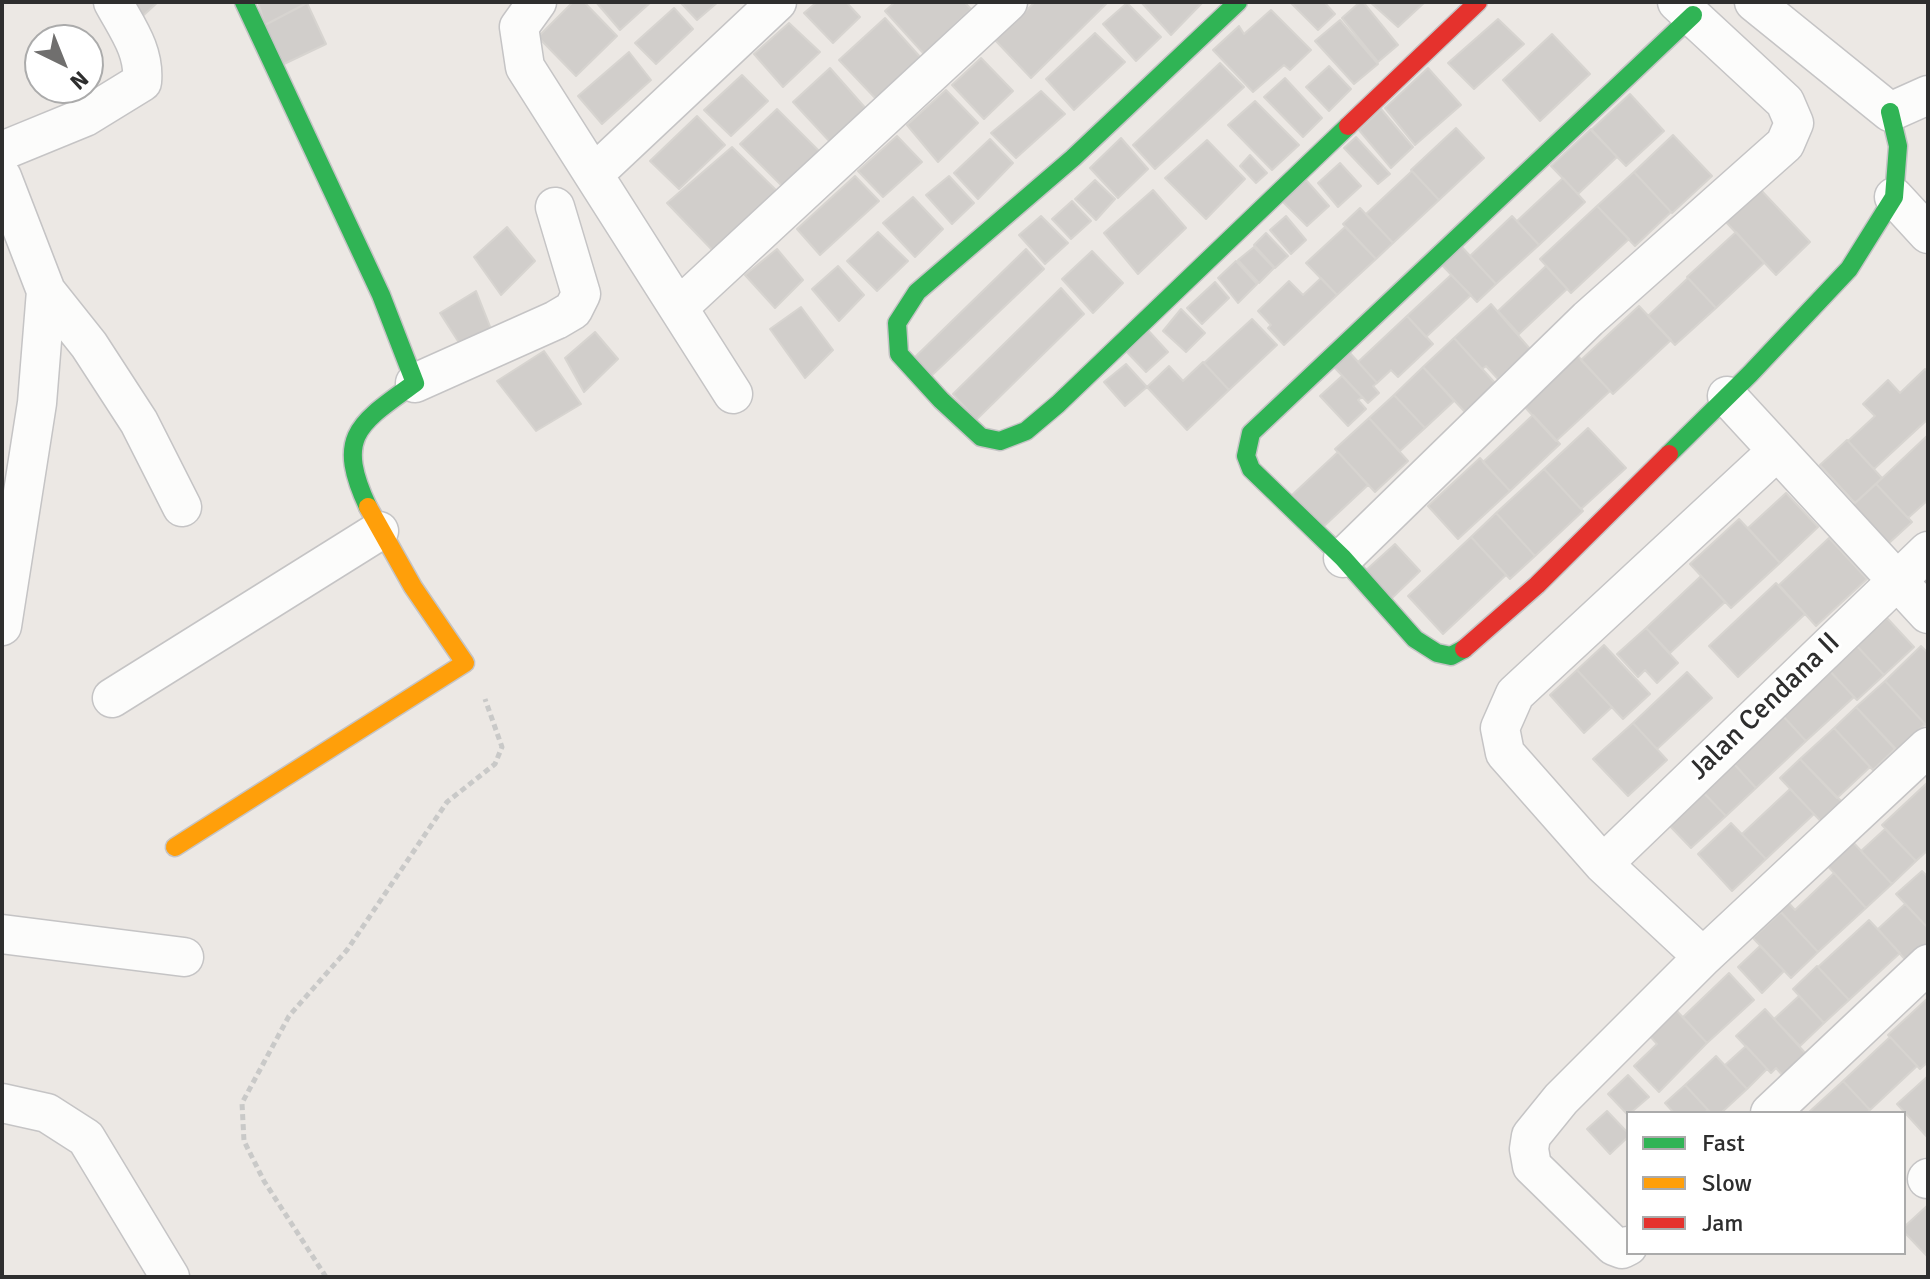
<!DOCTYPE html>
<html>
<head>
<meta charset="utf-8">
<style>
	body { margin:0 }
	#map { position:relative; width:1930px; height:1279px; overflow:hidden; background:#ece8e4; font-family:Signika,sans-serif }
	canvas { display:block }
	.frame { position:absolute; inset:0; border:4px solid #2e2e2e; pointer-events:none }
	.legend { position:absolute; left:1626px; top:1111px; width:280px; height:144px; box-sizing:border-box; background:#fff; border:2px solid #ababab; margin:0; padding:10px 14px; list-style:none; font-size:24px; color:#2e2e2e }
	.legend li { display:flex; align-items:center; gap:16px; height:40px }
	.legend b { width:40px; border:2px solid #ababab }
	.north { position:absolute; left:24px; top:24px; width:80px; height:80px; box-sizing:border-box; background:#fff; border:2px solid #ababab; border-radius:50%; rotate:137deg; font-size:22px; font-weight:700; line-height:32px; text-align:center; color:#2e2e2e }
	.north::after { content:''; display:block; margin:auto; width:28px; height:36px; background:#706f6e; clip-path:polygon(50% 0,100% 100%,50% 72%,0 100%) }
</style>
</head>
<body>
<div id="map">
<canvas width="1930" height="1279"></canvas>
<div class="frame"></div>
<ul class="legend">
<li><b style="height:10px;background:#30b455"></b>Fast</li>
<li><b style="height:10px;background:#ff9f0a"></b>Slow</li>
<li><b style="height:10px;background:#e5322d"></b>Jam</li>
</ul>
<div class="north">N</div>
</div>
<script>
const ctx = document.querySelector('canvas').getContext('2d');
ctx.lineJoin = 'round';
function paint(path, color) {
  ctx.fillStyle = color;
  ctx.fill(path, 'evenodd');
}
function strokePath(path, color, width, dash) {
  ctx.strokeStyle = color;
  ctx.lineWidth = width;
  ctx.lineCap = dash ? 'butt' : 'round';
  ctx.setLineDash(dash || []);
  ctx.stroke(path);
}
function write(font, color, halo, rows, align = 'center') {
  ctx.font = font + ' Signika,sans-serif';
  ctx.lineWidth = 6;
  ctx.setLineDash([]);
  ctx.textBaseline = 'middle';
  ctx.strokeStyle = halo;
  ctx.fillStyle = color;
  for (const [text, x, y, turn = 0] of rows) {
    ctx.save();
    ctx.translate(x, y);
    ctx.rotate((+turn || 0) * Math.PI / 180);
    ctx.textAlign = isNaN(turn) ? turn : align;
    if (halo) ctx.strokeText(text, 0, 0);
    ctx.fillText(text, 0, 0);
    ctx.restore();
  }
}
const building = new Path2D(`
	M122,2h36l-23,21z
	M258,2h49v1l-42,22z
	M573,2h11l33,34 -41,40 -38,-39z
	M596,2h55l-31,28z
	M680,2h38l-21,18z
	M817,2h29l14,15 -27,26 -29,-30z
	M895,2h69l7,7 -47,45 -39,-43z
	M1035,2h73l-77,76 -36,-38z
	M1141,2h62l-32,33z
	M1290,2h34l11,12 -17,16z
	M1360,2h3l35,43 -20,17 -36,-44z
	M1370,2h55l-27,25z
	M307,3l19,41 -42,20 -19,-39z
	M1127,3l34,34 -25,24 -33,-37z
	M674,8l19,21 -37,35 -21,-21z
	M1271,10l40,40 -21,20 -6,-5 -31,27 -40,-42 26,-24 5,8z
	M885,18l36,40 -44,42 -38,-40z
	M1498,19l26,25 -50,45 -26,-26z
	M1340,20l38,44 -24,20 -39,-43z
	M789,23l31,29 -37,35 -29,-33z
	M1095,33l30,29 -51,48 -28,-31z
	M1552,34l38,40 -50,47 -37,-41z
	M629,52l22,28 -49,44 -24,-28z
	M981,58l32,33 -29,28 -32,-34z
	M1220,63l24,24 -89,82 -22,-24z
	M1329,66l22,23 -22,22 -23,-24z
	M830,68l38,43 -37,32 -38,-41z
	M1428,68l33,37 -46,40 -30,-37z
	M742,75l26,26 -37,35 -27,-26z
	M1285,78l37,40 -19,19 -39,-40z
	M946,90l32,33 -40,39 -31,-37z
	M1041,91l24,23 -49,44 -25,-25z
	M1630,94l34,37 -38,35 -35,-36z
	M1255,101l44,44 -27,25 -44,-45z
	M777,109l45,45 -36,36 -46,-46z
	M1381,109l32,38 -22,21 -32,-38z
	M697,116l28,29 -46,44 -29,-28z
	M1456,128l28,30 -45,42 -28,-30z
	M1591,129l26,28 -39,37 -27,-28z
	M1673,135l39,41 -40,37 -38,-41z
	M897,136l25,26 -39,35 -25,-26z
	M1356,137l34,37 -12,10 -34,-36z
	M1121,138l27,31 -30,29 -28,-30z
	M990,139l23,24 -35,36 -24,-26z
	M1207,140l38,39 -39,40 -41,-41z
	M732,147l47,46 -64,60 -48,-50z
	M1250,155l17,18 -11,10 -16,-17z
	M1340,163l21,23 -23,21 -20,-24z
	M1412,171l27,29 -46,43 -27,-29z
	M1634,172l37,40 -36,34 -38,-40z
	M855,176l24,25 -59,54 -23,-26z
	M949,176l25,27 -22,21 -26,-29z
	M1563,178l22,24 -46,43 -22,-24z
	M1095,180l20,19 -19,21 -21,-21z
	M1306,180l23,26 -22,20 -25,-25z
	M1759,188l51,54 -34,33 -52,-55z
	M1153,190l33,38 -48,46 -34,-41z
	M913,197l30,32 -28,28 -32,-34z
	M1072,201l19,20 -20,18 -19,-20z
	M1597,206l32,33 -58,54 -31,-34z
	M1360,208l33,35 -17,16 -33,-35z
	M1041,216l27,27 -23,21 -26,-29z
	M1286,216l20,24 -15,14 -21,-24z
	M1512,216l27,29 -43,39 -26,-28z
	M507,227l28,34 -34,34 -27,-38z
	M1345,227l31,32 -39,36 -31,-32z
	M878,232l30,29 -31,30 -30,-30z
	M1736,232l28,31 -48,45 -29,-31z
	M1266,233l22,23 -13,12 -21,-23z
	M1460,245l36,39 -19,18 -36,-38z
	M1254,247l20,21 -15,15 -21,-23z
	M777,249l26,31 -28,28 -30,-33z
	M1026,249l18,20 -115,109 -16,-19z
	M1092,251l31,32 -30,30 -31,-34z
	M1236,261l21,23 -19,19 -20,-25z
	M838,266l26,29 -25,26 -27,-32z
	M1546,266l21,23 -48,45 -21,-23z
	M1451,275l20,20 -45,42 -19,-21z
	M1321,278l16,17 -53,50 -16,-17 3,-3 -13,-14 31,-30 14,14z
	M1688,278l28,30 -41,37 -27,-29z
	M1215,282l14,16 -27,26 -15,-16z
	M1061,288l23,26 -108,106 -23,-26z
	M476,291l15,38 -28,20 -23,-36z
	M1491,304l39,45 -32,30 -12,-13 -4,3 -28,-31z
	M1639,306l32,34 -58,54 -32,-34z
	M801,307l32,43 -28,28 -35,-49z
	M1181,309l24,24 -19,19 -23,-21z
	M1407,316l26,28 -35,33 -7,-7 -14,13 -19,-21z
	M1252,319l25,26 -48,45 -25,-27z
	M1146,328l22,24 -22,20 -24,-25z
	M595,332l23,27 -34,33 -19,-34z
	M1454,338l41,45 -30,29 -42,-45z
	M544,351l37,53 -45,27 -39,-50z
	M1350,353l27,30 -4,3 6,7 -11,10 -34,-36z
	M1577,355l33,36 -54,50 -33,-36z
	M1203,362l26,28 -42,40 -40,-43 22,-21 14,15z
	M1126,364l21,23 -22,19 -21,-24z
	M1423,367l31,34 -29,27 -31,-33z
	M1925,369l3,3v47l-54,50 -26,-28 27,-25 -12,-12 25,-24 12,13z
	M1342,376l20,21 -4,3 8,9 -18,17 -28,-30z
	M1394,395l31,33 -25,23 -31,-33z
	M1533,415l27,29 -50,47 -27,-29z
	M1369,418l39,43 -33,31 -40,-43z
	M1588,428l38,40 -45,41 -37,-40z
	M1928,435v65l-20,18 -32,-34z
	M1847,440l35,38 -27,25 -35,-38z
	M1338,452l30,33 -46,43 -30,-33z
	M1480,458l30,33 -52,48 -30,-33z
	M1544,469l39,42 -48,45 -39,-43z
	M1876,484l36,38 -24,22 -36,-38z
	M1786,493l32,34 -38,36 -32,-35z
	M1496,513l39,43 -25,23 -39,-42z
	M1739,519l41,44 -49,45 -41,-44z
	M1471,537l35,38 -63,59 -35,-38z
	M1829,538l38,41 -51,47 -37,-41z
	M1395,544l25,27 -30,29 -26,-28z
	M1701,576l24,26 -55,51 -24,-25z
	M1776,583l29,31 -67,63 -29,-31z
	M1887,618l27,29 -30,28 -27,-29z
	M1646,628l32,35 -21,20 -12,-13 -7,7 -21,-23z
	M1854,643l30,32 -27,25 -30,-32z
	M1604,645l46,49 -27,25 -46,-49z
	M1921,646l7,7 -1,73 -42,-45z
	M1577,670l35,37 -28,26 -34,-38z
	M1829,670l25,27 -48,44 -24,-26z
	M1687,672l25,26 -55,51 -24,-26z
	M1885,681l40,43 -28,26 -41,-43z
	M1856,707l39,42 -22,21 -39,-42z
	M1783,716l23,25 -50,47 -23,-25z
	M1633,723l34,37 -39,36 -35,-37z
	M1834,728l36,39 -33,31 -37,-39z
	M1726,755l30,33 -30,28 -31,-32z
	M1800,759l50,51 -21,20 -49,-52z
	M1928,782v68l-12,11 -34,-36z
	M1790,789l24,25 -48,45 -24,-25z
	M1702,791l24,25 -35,32 -24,-25z
	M1731,823l35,36 -34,32 -34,-37z
	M1885,829l31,32 -24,23 -31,-33z
	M1850,839l42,45 -26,24 -41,-45z
	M1922,871l6,6v51l-32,-34z
	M1834,873l32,35 -48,44 -41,-44 9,-8 9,10z
	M1905,904l23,24v20l-18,17 -32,-36z
	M1781,912l37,40 -27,26 -38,-40z
	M1869,920l31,33 -51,47 -31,-33z
	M1760,946l24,25 -22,22 -24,-26z
	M1817,966l32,34 -25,23 -31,-34z
	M1729,973l25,27 -47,43 -24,-26z
	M1799,996l25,27 -24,23 -26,-27z
	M1928,998v64l-8,7 -32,-34z
	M1675,1009l32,34 -48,49 -25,-26 23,-22 -9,-10z
	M1765,1009l42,46 -23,22 -8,-9 -5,5 -35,-37z
	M1890,1037l27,29 -47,44 -27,-29z
	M1746,1046l21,23 -20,20 -22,-24z
	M1716,1056l31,33 -26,24h-10l-26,-28z
	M1628,1075l21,22 -21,18 -20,-21z
	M1928,1076v62l-31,-34z
	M1843,1081l27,29 -3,3h-59z
	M1685,1085l23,25 -4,3h-30l-9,-10z
	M1607,1111l21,22v4l-18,17 -23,-25z
	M1928,1205v52l-24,-25v-5z`);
const path = new Path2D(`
	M326,1277l-62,-96 -20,-40 -2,-38 47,-87 58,-66 100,-148 48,-38 7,-17 -17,-48`);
const street = new Path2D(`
	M537,2l-18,25 6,40 208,327
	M1754,2l136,110 38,-17
	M2,151l83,-34 57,-35c3,-31 -15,-54 -29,-80
	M595,173l182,-171
	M2,177l44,114 -9,112 -35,223
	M1894,197l34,37
	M46,291l43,54 50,77 43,85
	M679,307l329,-305
	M415,383l141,-63 17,-10 8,-16 -26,-87
	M1727,396l201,218
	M1343,558l245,-239 197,-175 9,-21 -9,-21 -108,-100
	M112,698l267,-167
	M1603,864l325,-313
	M2,934l182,23
	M1703,957l-100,-93 -98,-111 -5,-25 15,-34 262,-243
	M2,1103l45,10 39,25 84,139
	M1770,1113l158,-149
	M1927,1179l1,-1
	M1628,1246l-6,3 -8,-3 -82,-80 -3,-17 2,-13 30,-37 142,-142 225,-210`);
const fast = new Path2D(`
	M244,2l137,293 34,88c-57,41 -80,53 -47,124
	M1238,2l-165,156 -156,134 -20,31 2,31 42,46 40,37 19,4 26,-10 32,-27 290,-278
	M1669,454l81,-80 99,-105 45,-72 4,-51 -8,-34
	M1464,649l-13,7 -14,-3 -22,-14 -72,-81 -92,-89 -5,-13 5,-23 442,-418`);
const slow = new Path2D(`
	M175,847l290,-184 -52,-76 -45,-80`);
const jam = new Path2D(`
	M1348,126l130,-124
	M1464,649l73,-64 132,-131`);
const streetNames = [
	["Jalan Cendana II",1765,707,-44]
];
paint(building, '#d1cecb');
strokePath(building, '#d7d4d0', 2);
strokePath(street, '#c5c4c5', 41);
strokePath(fast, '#c5c4c5', 21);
strokePath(slow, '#c5c4c5', 21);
strokePath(jam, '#c5c4c5', 21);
strokePath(path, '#c9c9c8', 5, [6, 4]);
strokePath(street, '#fcfcfb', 38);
strokePath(fast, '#30b455', 18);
strokePath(slow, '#ff9f0a', 18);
strokePath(jam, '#e5322d', 18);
write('28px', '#2e2e2e', '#fff', streetNames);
</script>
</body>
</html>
